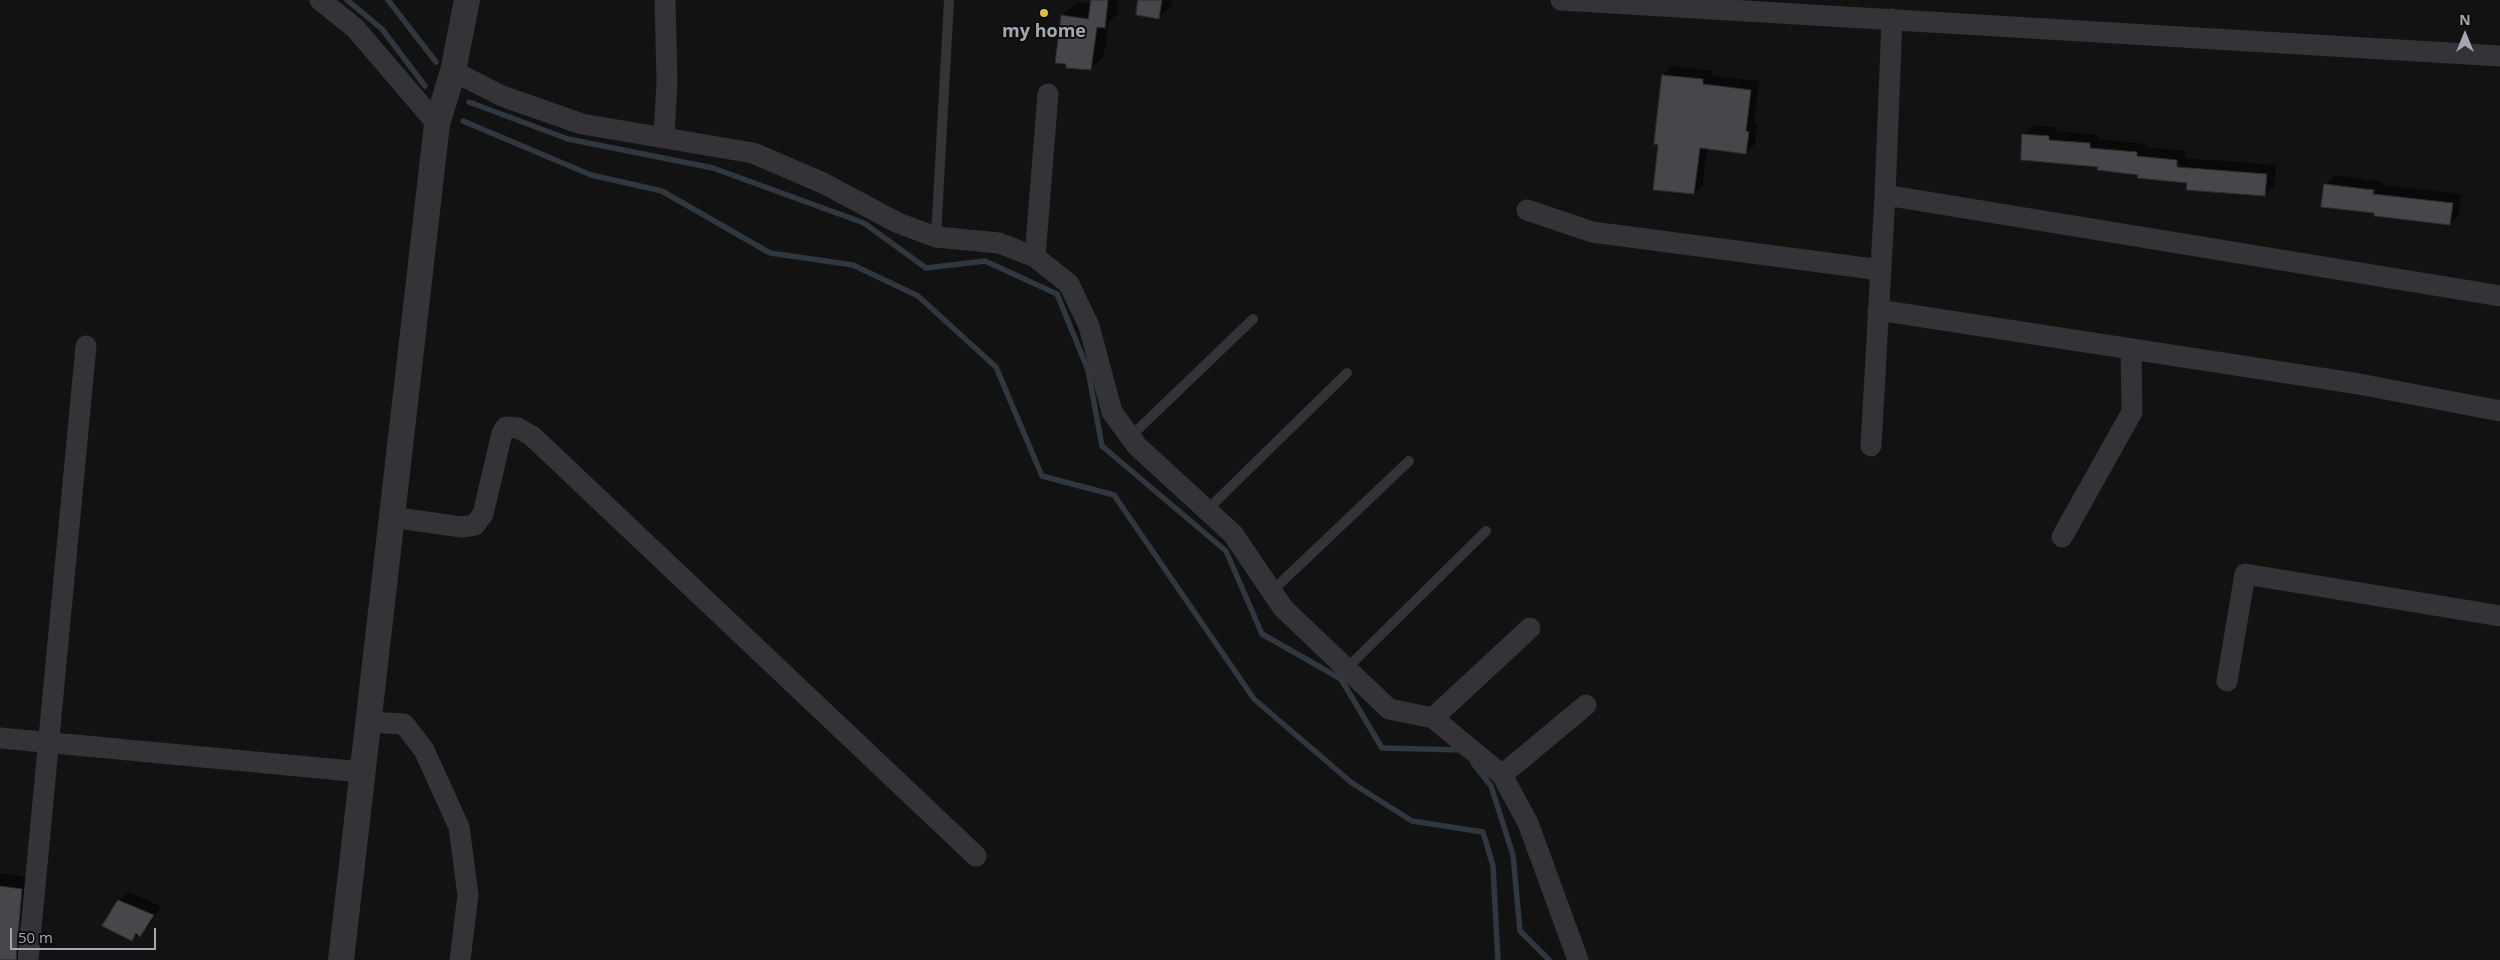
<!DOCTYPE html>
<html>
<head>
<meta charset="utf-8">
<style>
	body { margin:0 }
	#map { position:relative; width:2500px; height:960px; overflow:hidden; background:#121213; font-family:"Open Sans",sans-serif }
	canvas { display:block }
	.north { position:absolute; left:2440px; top:10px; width:50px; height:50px; -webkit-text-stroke:4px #0d0d0e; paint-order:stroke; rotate:0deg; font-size:14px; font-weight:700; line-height:20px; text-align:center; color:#a4a7b2 }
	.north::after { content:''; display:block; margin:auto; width:18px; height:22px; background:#a4a7b2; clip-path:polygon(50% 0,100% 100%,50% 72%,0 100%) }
	.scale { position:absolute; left:10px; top:928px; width:146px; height:22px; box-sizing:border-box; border:2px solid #a4a7b2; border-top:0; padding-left:6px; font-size:15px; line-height:18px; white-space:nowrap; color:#a4a7b2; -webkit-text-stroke:4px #0d0d0e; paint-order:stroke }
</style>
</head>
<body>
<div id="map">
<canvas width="2500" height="960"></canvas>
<div class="north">N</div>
<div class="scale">50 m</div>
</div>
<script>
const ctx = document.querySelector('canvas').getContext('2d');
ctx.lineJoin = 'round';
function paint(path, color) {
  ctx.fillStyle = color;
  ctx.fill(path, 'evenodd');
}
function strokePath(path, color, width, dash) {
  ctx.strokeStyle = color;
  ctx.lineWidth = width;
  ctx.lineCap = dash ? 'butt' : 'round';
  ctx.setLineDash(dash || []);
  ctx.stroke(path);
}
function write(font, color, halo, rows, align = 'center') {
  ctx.font = font + ' "Open Sans",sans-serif';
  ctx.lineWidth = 4;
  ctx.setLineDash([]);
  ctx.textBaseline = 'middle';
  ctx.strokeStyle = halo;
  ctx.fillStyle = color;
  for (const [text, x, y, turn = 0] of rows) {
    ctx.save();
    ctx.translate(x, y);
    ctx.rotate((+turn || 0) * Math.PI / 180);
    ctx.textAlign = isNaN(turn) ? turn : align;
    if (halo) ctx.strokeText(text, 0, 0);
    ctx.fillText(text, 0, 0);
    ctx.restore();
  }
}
const shadow = new Path2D(`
	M1092,0h27l-1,13 -9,9 -5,33 -13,14 -29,-53 14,-14 15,2z
	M1139,0h33v5l-13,12z
	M1672,66l40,5 -1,5 48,5 -5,42h3l-2,21 -9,9 -39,-5 -4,36 -9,9 -34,-49 3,-69z
	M2033,126l24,1v4l41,4v4l48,5 -1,3 41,4 -1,7 91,7 -2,21 -9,9 -166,-30 -75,-30z
	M2335,175l47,7v3l79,9 -2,21 -9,9 -74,-12 -50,-28z
	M0,873l33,5 -5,82h-28z
	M128,892l33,14 -12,20 -17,14 -13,-39z`);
const stream = new Path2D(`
	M347,0l35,29 43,57
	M388,0l48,62
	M469,102l99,37 145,29 151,55 62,45 59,-7 72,33 31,76 14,76 124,105 36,83 79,45 41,69 80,2
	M463,121l128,54 71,16 108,62 83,12 65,31 78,71 46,109 72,19 140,204 98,84 60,38 71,11 10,34 5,94
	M1473,763l18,23 22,69 7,76 29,29`);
const building = new Path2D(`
	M1091,0h17l-3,28 -8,-1 -6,43 -25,-2v-4l-11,-1 6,-48 27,4z
	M1138,0h24l-3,19 -23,-4z
	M1662,75l41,4v5l48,6 -5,41 3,1 -3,22 -46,-6 -6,46 -41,-4 5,-45 -4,-1z
	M2022,134l27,2v4l41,3v5l47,4v4l40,4v7l90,7 -2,22 -79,-6 1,-7 -50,-5 1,-3 -41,-5 1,-3 -77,-7z
	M2324,184l50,6 -1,4 80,9 -3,22 -76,-9v-3l-53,-6z
	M0,886l22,3 -6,71h-16z
	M118,900l36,15 -14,22 -4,-4 -4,8 -30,-15z`);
const service = new Path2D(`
	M936,237l13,-237
	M1130,437l123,-118
	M1207,510l140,-137
	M1272,591l137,-130
	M1346,669l140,-138`);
const minor = new Path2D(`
	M320,0l35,28 82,96
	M1561,0l939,56
	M453,71l49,25 80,28 171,29 70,30 75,40 38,14 63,6 36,14 34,27 20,42 23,86 25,34 96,88 50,74 106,101 44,9 69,57 26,48 50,137
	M664,137l3,-56 -2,-81
	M1885,195l615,101
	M1527,210l65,22 289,38
	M1035,257l13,-163
	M1878,310l481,74 141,27
	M1871,446l14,-251 7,-176
	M391,517l71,10 13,-2 8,-11 19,-81 4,-6 12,1 14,8 444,420
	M2062,537l70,-125 -1,-63
	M2227,681l18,-107 255,42
	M1433,718l97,-90
	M367,722l37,2 20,26 35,77 9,68 -8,65
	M0,738l362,34
	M1502,775l84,-70
	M28,960l58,-614`);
const tertiary = new Path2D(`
	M341,960l96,-836 16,-53 14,-71`);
const markers = [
	[1044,13,5,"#e2bd3a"]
];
const poiNames = [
	["my home",1044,32]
];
paint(shadow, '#0007');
strokePath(stream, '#30373e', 5.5);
paint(building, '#46474b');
strokePath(building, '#2c2c2f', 1);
strokePath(service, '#333338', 10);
strokePath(minor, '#333338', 21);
strokePath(tertiary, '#333338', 26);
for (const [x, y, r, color] of markers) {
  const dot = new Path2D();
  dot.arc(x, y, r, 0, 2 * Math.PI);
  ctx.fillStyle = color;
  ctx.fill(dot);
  strokePath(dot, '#0d0d0e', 2);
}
write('bold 18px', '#a4a7b2', '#0d0d0e', poiNames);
</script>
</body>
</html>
